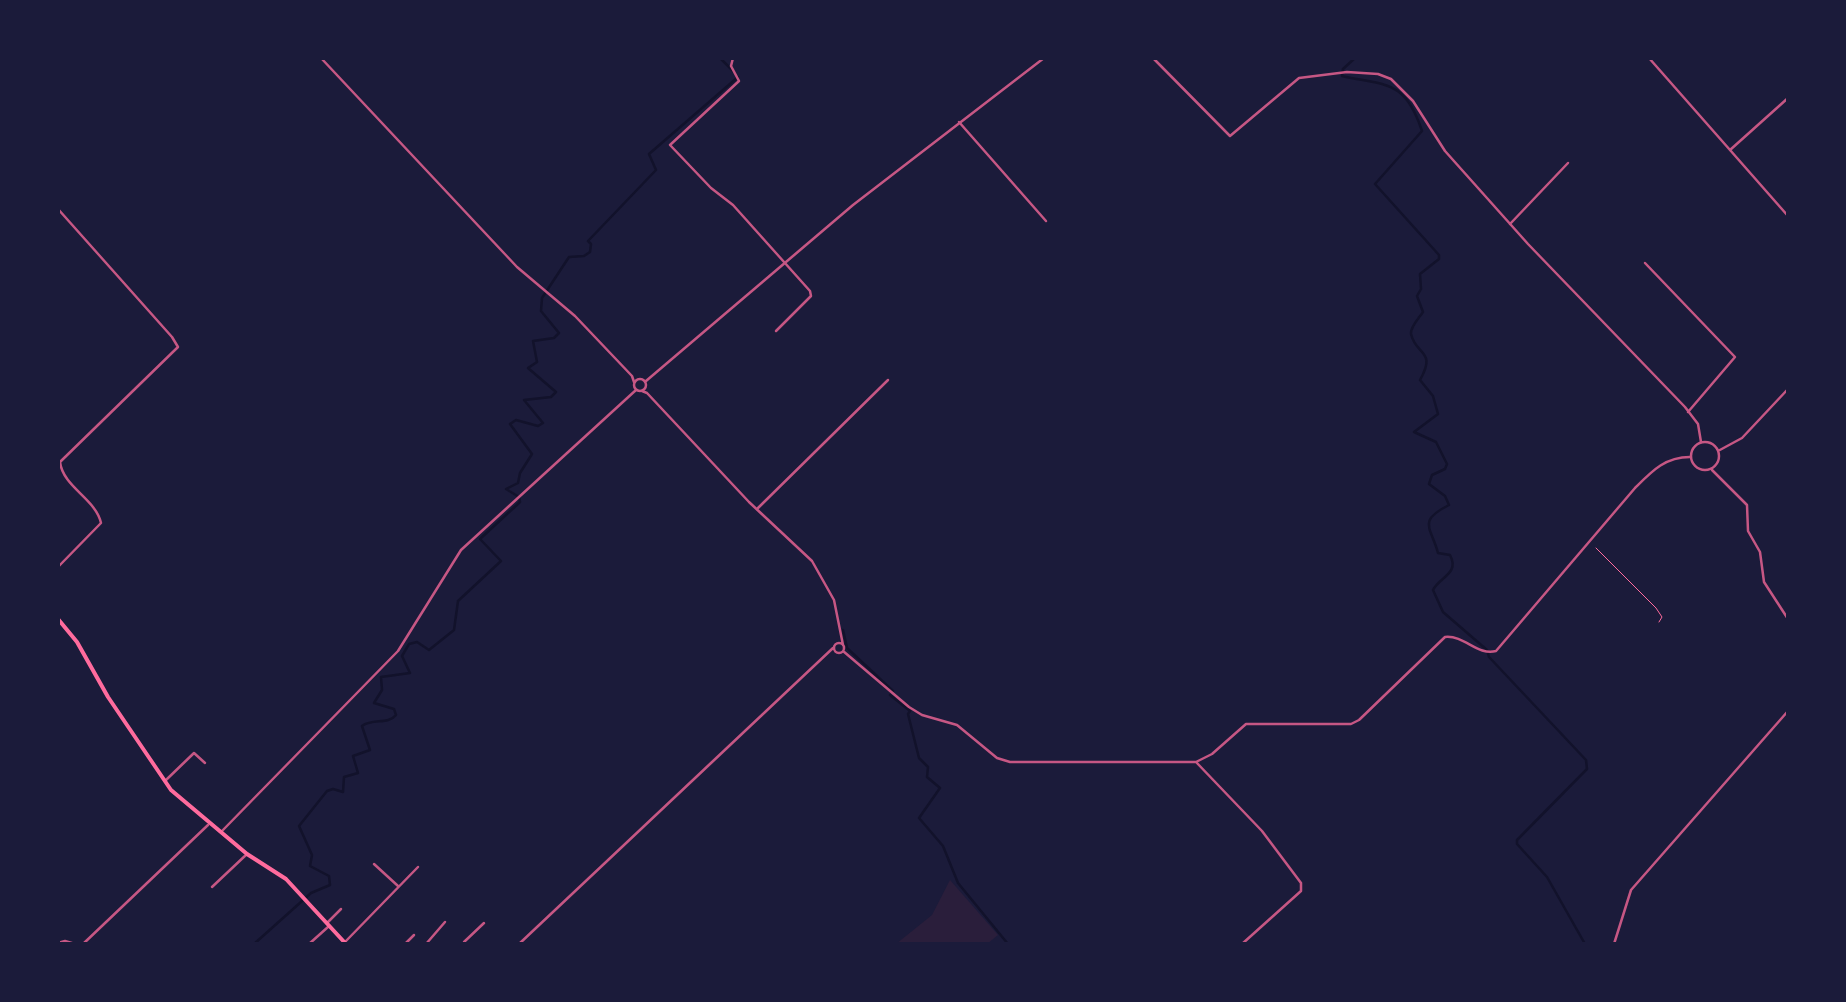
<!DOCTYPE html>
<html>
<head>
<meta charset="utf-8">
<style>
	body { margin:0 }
	#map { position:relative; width:1846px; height:1002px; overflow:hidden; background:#1b1b3a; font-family:"Space Grotesk",sans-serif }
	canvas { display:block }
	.frame { position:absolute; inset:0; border:60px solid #1b1b3a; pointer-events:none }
</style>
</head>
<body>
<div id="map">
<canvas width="1846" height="1002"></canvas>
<div class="frame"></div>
</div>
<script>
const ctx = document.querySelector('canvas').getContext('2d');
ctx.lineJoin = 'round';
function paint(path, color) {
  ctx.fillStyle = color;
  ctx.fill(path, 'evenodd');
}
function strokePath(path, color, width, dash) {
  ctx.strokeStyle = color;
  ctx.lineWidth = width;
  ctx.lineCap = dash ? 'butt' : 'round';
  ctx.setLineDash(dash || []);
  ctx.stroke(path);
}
const green = new Path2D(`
	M950,880l48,55 -11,9h-91l36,-29z`);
const stream = new Path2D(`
	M720,58l13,13
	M1355,58l-12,11 -1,7c44,10 63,3 80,55l-47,53 64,71v4l-19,15 1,15 -4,7 6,16c-4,6 -13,15 -12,22 5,22 26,16 9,46l13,16 5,18 -24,18 22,10 11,22 -2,5 -13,6 -3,9 16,12 4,9c-32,16 -18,22 -11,48l12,2c10,19 -11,22 -17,35l10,22 44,38 2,7 97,103 1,9 -70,71v4l30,33 38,67
	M843,630l4,18 46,43
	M890,695l20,16 -2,3 11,44 9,9 -1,10 13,11 -21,30 24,28 15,37 50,61
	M254,944l57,-51 19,-8 -1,-9 -19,-10 2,-11 -13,-29 28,-35 6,-2 10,3 1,-15 14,-4 -5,-17 17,-6 -8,-24c11,-8 26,-1 34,-11l-2,-6 -20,-6 8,-13 -1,-13 29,-4 -8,-17 7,-12 8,-2 12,8 25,-20 4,-29 43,-40 -21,-22 40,-37 -1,-5 -13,-8 12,-6 2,-10 12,-19 -22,-30 6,-4 22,6 5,-3 -19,-23 27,-3 5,-5 -28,-24 9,-6 -4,-21 21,-3 5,-5 -18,-22 1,-13 27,-41 15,-1 6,-4 1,-8 -3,-3 68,-71 -7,-16 89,-77`);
const path = new Path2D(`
	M1596,548l60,60 6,9 -3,5`);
const minor = new Path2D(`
	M321,58l196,209 58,49 57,60 2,6
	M733,58l-2,8 8,15 -69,64 41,43 22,17 77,86 1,5 -35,35
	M1153,58l77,78 69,-58 48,-6 31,2 13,5 22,22 32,50 83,93 157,163 13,17 3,18
	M1649,58l81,92 58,-52
	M959,122l87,99
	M1730,150l58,66
	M58,209l114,128 6,10 -118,115c3,25 36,37 41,61l-43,44
	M1510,224l58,-61
	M1645,263l90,94 -47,55
	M642,391l5,2 102,109 63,59 22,39 9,45
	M1712,470l35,35 1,26 12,21 4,30 24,37
	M758,508l130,-128
	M834 648a5 5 0 1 1 10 0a5 5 0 1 1-10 0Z
	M843,651l66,56 13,8 35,10 40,33 13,4h186l16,-8 34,-30h105l8,-4 86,-83c20,-2 32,19 51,14l139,-163c17,-17 30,-31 55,-31
	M1196,762l66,69 39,52v8l-59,53
	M166,780l28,-27 11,10
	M374,864l24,22
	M212,887l35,-33
	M328,922l13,-13
	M345,942l73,-75
	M58,943l7,-2 10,3
	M83,944l125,-119
	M309,944l19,-17
	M405,944l9,-9
	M426,944l19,-22
	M467,944l-3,-2 20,-19
	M519,944l314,-296`);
const tertiary = new Path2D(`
	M634 385a6 6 0 1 1 12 0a6 6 0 1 1-12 0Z
	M646,381l207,-176 191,-147
	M1691 456a14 14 0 1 1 28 0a14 14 0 1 1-28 0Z
	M1718,451l24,-13 46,-49
	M222,831l176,-180 63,-101 175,-160
	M1614,944l17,-54 157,-179`);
const secondary = new Path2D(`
	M58,619l19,23 31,55 63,93 76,64 39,25 60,65`);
paint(green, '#2a1e3b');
strokePath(stream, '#12122b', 2.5);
strokePath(path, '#ff6b9d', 1);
strokePath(minor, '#c65784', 2.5);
strokePath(tertiary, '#c65784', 2.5);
strokePath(secondary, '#ff6b9d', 4);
</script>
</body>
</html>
